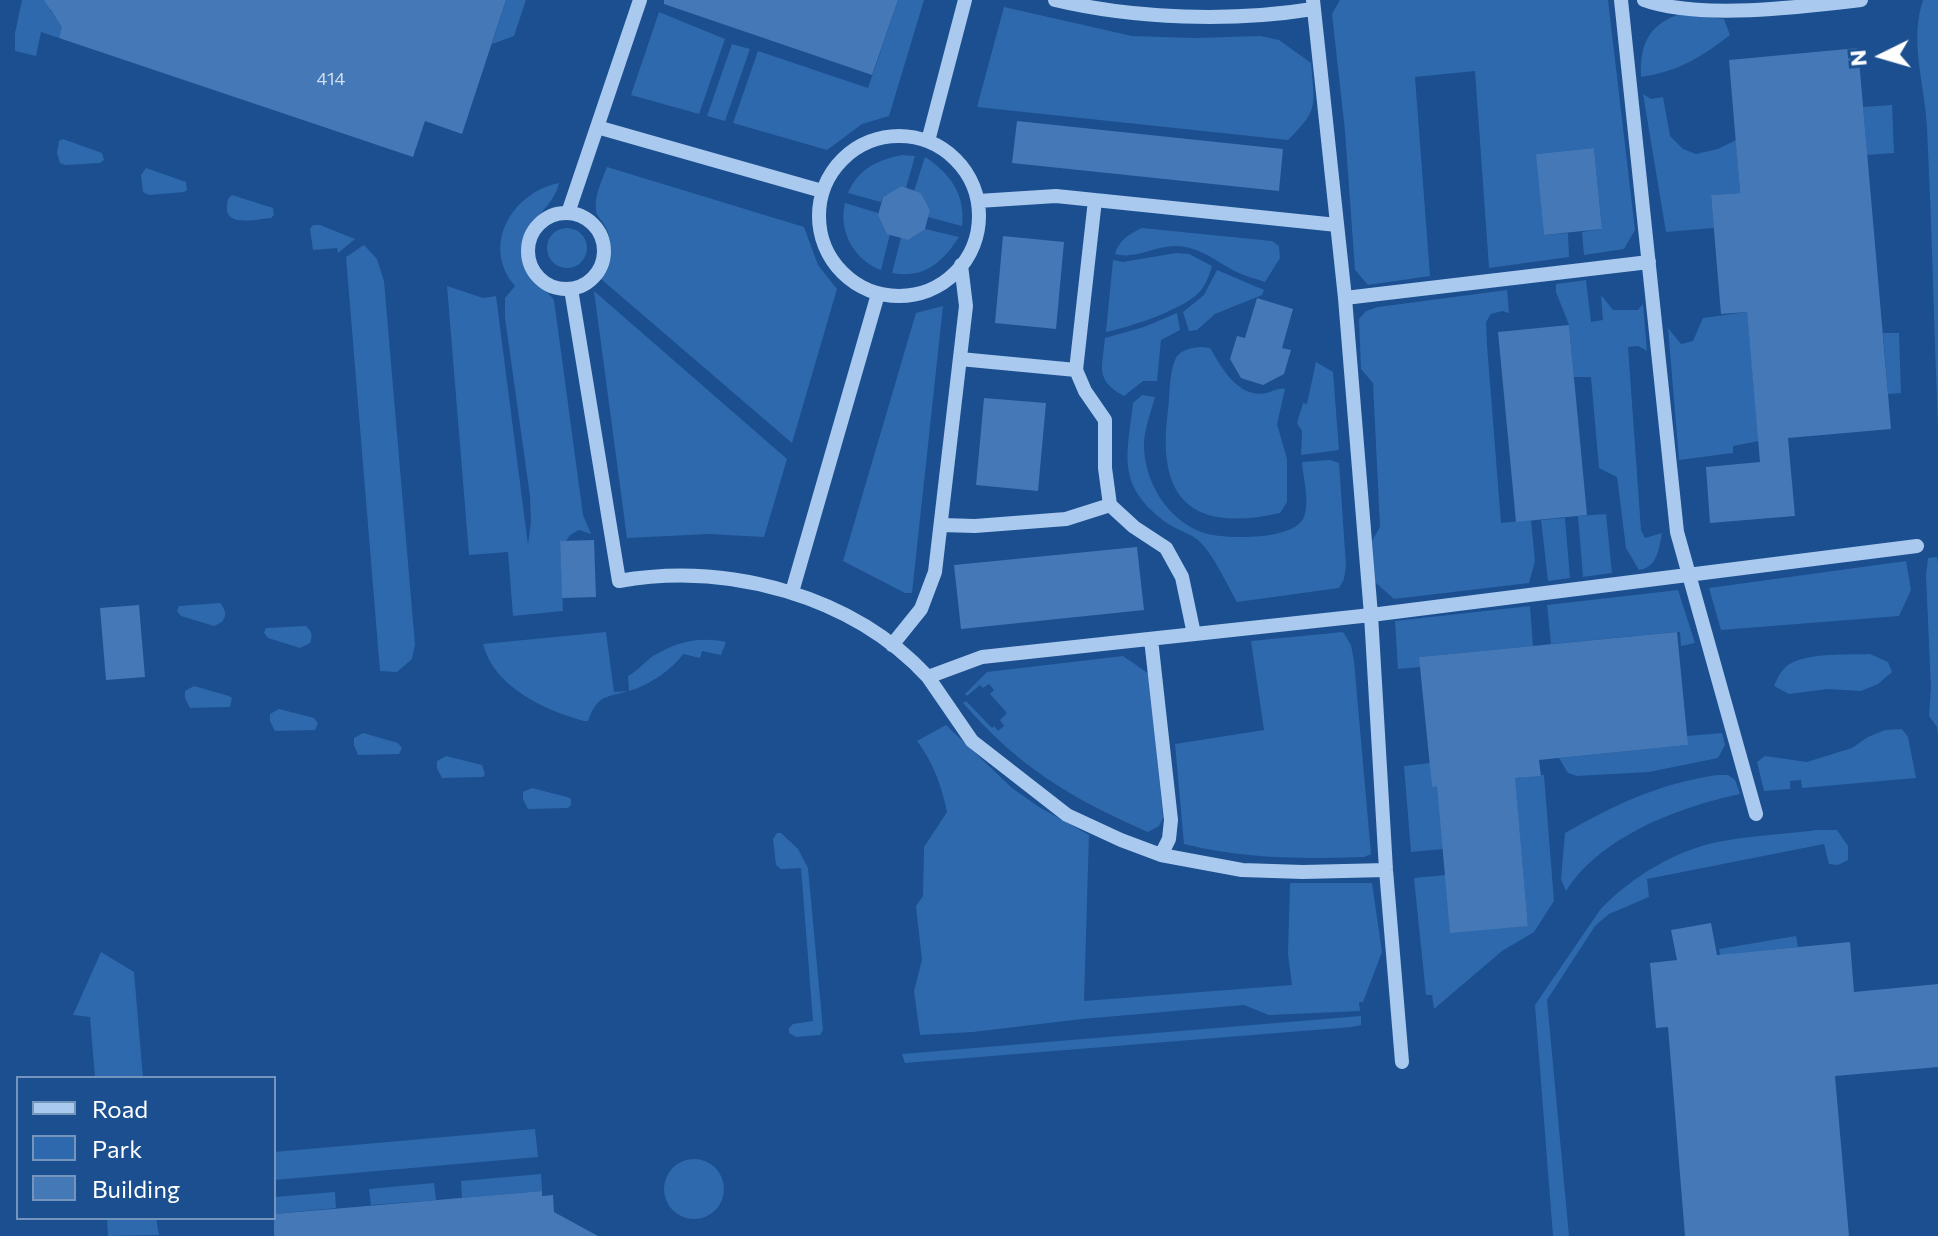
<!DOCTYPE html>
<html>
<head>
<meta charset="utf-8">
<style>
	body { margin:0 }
	#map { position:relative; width:1938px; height:1236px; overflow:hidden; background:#1b4f8f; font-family:Commissioner,sans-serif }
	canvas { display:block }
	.legend { position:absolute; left:16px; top:1076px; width:260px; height:144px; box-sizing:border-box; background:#1b4f8f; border:2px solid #7695bc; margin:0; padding:10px 14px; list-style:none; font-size:24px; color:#fff }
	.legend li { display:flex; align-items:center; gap:16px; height:40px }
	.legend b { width:40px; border:2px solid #7695bc }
	.north { position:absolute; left:1842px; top:16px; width:80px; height:80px; -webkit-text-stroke:6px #1b4f8f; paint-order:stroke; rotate:265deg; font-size:22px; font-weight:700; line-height:32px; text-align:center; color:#fff }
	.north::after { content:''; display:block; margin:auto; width:28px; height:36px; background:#fff; clip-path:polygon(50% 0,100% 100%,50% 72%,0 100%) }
</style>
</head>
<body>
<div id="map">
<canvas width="1938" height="1236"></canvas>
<ul class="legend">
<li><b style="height:10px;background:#a9c9ee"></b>Road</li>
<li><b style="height:22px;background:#2e69ad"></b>Park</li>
<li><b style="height:22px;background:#4478b7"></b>Building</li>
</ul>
<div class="north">N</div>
</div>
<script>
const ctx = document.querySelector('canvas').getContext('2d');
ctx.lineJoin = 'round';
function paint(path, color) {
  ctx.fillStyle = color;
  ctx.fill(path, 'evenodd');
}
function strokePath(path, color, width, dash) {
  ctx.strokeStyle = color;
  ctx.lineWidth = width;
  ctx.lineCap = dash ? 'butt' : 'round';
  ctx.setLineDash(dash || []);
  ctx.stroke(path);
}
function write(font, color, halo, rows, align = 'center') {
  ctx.font = font + ' Commissioner,sans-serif';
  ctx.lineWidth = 6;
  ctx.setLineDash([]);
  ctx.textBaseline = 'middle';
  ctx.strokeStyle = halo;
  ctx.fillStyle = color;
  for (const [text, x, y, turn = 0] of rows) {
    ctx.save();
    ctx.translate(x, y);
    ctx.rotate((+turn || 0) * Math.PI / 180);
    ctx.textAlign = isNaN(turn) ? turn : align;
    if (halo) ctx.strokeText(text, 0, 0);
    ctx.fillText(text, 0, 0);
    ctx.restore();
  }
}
const green = new Path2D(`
	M22,0h32l-4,10 13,17 -4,11 -18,-6 -5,24 -21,-5v-18z
	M506,0h20l-12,36 -22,8z
	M898,0h26l-35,116 -27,8 -35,26 -94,-27 25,-72 110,37z
	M1340,0h268l27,230 -11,19 -40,6 -2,-23 20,-3 -8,-81 -57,6 7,81 24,-2 1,24 -80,11 -14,-197 -60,6 15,199 -62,9 -13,-15 -10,-139 -13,-117z
	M1923,0h15v428c-4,-100 -6,-200 -11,-300 -2,-44 -18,-86 -4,-128z
	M1004,7l128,29 63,2 65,-2 19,4 32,23c3,42 9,46 -23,77l-311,-33z
	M659,12l66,27 -26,75 -68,-19z
	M1680,14l44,5 6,16c-30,23 -51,36 -89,42 -1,-31 6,-52 39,-63z
	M732,44l18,5 -25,72 -18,-5z
	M1643,94l8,5 12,-2 7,39 13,13 13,5 22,-5 18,-9 4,53 -29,2 3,33 -48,4z
	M1892,105l2,48 -27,2 -4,-48z
	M63,139l39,14 2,7 -4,3 -35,2 -5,-2 -3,-10 2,-12z
	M902,155l13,1 -9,32 -5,-2 -18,11 -2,5 -33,-9c10,-24 29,-33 54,-38z
	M925,157c25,16 41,38 37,69l-34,-9 2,-7 -9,-17 -7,-2z
	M607,167l197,60 14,38 19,24 -45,154 -191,-164c10,-18 14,-34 4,-53 -3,-6 -9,-10 -9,-16 -2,-14 6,-30 11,-43z
	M146,168l40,14 1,8 -3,2 -35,3 -6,-3 -2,-17z
	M559,183c-8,35 -53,43 -31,88 6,12 18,18 26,29l29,215 8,19 -12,-4 -9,5 -4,6h-6l3,70 -50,5 -5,-64 -39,3 -22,-269 36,12 13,-2 32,249 3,-23 -1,-26 -25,-178v-20l10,-12c-35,-41 -2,-94 44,-103z
	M232,195l41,13 1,7 -3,3c-14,1 -46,10 -44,-12 1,-8 0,-6 5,-11z
	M845,203l33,10 12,21 -9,36c-27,-10 -43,-39 -36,-67z
	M313,225h7l35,14 -17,14 -1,-5 -24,2 -3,-21z
	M1142,228l130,13 7,5 1,12 -15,24c-12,-4 -24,-7 -36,-14 -17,-10 -31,-21 -52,-22 -21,-1 -42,14 -62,8 4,-14 14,-20 27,-26z
	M547 248a20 20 0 1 1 40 0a20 20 0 1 1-40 0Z
	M925,229l34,8c-17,26 -35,42 -67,36l9,-35z
	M364,245l13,14 7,22 31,364 -3,14 -15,13 -17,-1 -34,-414z
	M1176,253l13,1 23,12c-2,7 -5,16 -10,23 -15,20 -72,38 -96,43l7,-72 10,2z
	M1217,270l47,20 -2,5 -47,19 -18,16 -8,1 -6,-19 21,-17z
	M1586,280l5,42 12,-2 -2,-25 12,15h25l5,-6 4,47 -9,-5 -10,1 13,183 4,8 17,-5c-3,15 -4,34 -23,37l-13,-22 -9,-71 -18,-9 -8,-91h-17l-5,-52 -13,-33v-8z
	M1507,290l2,23 -7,-2 -11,3 -5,8 1,23 14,178 30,-3 4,41 -6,22 -135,16 -19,-17 -3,-41 8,-14 -7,-144 -12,-14 -2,-50 7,-8 12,-4z
	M594,291l193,168 -23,78 -55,-3 -82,4z
	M943,306l-31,287h-7l-62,-32 73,-248z
	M1747,312l12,129 -26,5v7l-54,7 -11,-132 13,16 12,-3 10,-23z
	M1177,313l3,17 -19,10 -4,41h-14l-19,15c-29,-16 -22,-27 -19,-58l39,-11z
	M1883,333h16l2,60 -13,1z
	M1200,347l10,1c12,20 28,51 57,45 7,-2 10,-5 18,-4l-8,35 10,35v43l-7,11c-89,20 -124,-14 -112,-103 2,-16 1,-35 7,-50 4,-10 15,-12 25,-13z
	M1316,362l17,10 6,78 -38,5 1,-24 -5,-8 6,-20 4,1z
	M1142,395l13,2c-4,15 -11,33 -11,48 0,36 23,74 57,87 21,8 94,9 103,-15 6,-16 -1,-39 -2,-55l28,-2 9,3 7,103 -2,13 -5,9 -102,14c-11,-19 -21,-43 -36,-59 -9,-10 -26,-13 -37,-22 -48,-37 -37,-65 -31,-118z
	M1606,514l6,59 -29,4 -5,-61z
	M1565,518l5,60 -22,3 -7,-61z
	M1937,557l1,6v172l-1,-8 -8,-11 2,-28 -5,-112 2,-18z
	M1906,561l5,29 -12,26 -178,14 -12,-42z
	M1678,590l17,53 -14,3 -1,-14h-3l-126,12 -4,-39z
	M220,603c9,10 6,19 -6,23l-33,-10 -4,-5 2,-5z
	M1530,606l3,40 -113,11v10l-22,2 -3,-48z
	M306,626c6,6 7,9 4,17l-10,5 -32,-10 -4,-5 2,-5z
	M606,632l8,60 15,-1 -1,-15c10,-5 16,-14 25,-20 23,-14 46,-20 73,-14l-5,13 -19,-4 -2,7 -17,-4c-10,15 -34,31 -51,36 -25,8 -34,3 -44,31h-4c-40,-11 -90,-34 -101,-77z
	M1343,632l8,13 3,16 17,193 -7,3c-60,2 -121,2 -180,-13l-9,-100 89,-14 -13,-89z
	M1870,654l18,8 4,10 -14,12 -17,7 -34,-2 -38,5 -15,-8c3,-7 7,-16 14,-21 21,-13 58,-10 82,-11z
	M1123,656l26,18 14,144 -4,8 -11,6c-78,-34 -129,-65 -185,-129l3,-2 26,27 2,-2 4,5 6,-5 -4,-6 7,-7 -17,-19 4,-4 -5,-6 -6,4 -3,-3 -13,11 -2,-2 22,-22z
	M194,686l35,10 3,2 -2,9 -40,1 -5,-10v-7z
	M279,709l35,9 4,5 -3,7 -40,1 -5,-10v-7z
	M946,725l66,63 27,19 50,28 -5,166 208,-16 -4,-31 2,-71h82l10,69 -19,50h-4l1,9 -91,4 -25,-10 -162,14 -109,13 -53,3 -6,-44 8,-31 -6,-54 7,-10 1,-49 23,-35c-5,-25 -14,-50 -30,-71z
	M1902,729l6,8 8,41 -114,10 -1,-8 -11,1v8l-26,2 -7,-29 8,-6 42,6 45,-14 16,-11 17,-7z
	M363,733l35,10 4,5 -3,6 -41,1 -4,-10v-7z
	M1722,733l3,12 -7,13 -69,14 -72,4 -9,-3 -9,-15 128,-13v-9z
	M446,756l36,9 3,9 -2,3 -41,1 -5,-10v-7z
	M1430,763l2,23 112,-11 10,126 -20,31 -32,19 -68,58 -2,-14h-6l-12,-117 31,-3 83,51 -12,-131 -73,54 -32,3 -7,-86z
	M1717,775h11l7,5 5,14c-61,13 -139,42 -174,97l-5,-12 4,-46c51,-29 93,-49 152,-58z
	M532,788l35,9 4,2v6l-3,3 -40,1 -5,-10v-7z
	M1816,830h21l11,16v14l-10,5 -9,-1 -5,-20 -177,35 2,18 -40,17 -14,12 -48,74 22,236h-16l-18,-231 65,-95c25,-27 63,-52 99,-63 33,-11 81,-12 117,-17z
	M777,833h4l17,16 10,19 15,162 -3,5 -24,2 -7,-4v-5l4,-4 20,-3 -12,-153 -20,1 -5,-4 -3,-26z
	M1796,936l2,11 -78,8 -1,-6z
	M101,952l33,20 9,106h-48l-5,-61 -17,-2z
	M1361,1016v9l-9,2 -447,36 -3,-9z
	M535,1129l3,28 -264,23v-28z
	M664 1189a30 30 0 1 1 60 0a30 30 0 1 1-60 0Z
	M541,1174l1,17 -80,7 -1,-17z
	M434,1183l2,17 -65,5 -2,-16z
	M335,1192l1,16 -62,6v-17z
	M107,1218h49l3,17 -51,1z`);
const building = new Path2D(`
	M44,0h462l-44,134 -37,-13 -12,36 -354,-119 3,-11z
	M664,0h234l-26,75 -208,-71z
	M1858,48l33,381 -103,9 7,78 -85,7 -4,-56 54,-5 -13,-150 -26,2 -10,-119 29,-2 -11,-133z
	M1017,121l266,28 -4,42 -267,-28z
	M1594,148l8,81 -58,6 -8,-81z
	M901,186l20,7 9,17 -5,19 -17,11 -21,-6 -9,-19 5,-18z
	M1003,236l61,6 -8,87 -61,-6z
	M1257,298l36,11 -11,39 9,2 -7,24 -21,11 -22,-7 -11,-19 7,-23 8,2z
	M1569,325l18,190 -71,7 -18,-190z
	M984,398l62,5 -8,88 -62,-6z
	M594,540l2,57 -34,1 -2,-57z
	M1137,547l7,63 -183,19 -7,-64z
	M139,605l6,72 -39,3 -6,-72z
	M1677,632l11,113 -149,15 2,16 -26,2 13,148 -78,7 -13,-147 -5,1 -13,-130z
	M1711,923l6,32 133,-13 4,50 84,-8v83l-103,9 14,160h-164l-17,-209 -12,1 -6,-65 27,-3 -6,-30z
	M542,1191v5l11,-1 1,17 44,24h-324v-22z`);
const minor = new Path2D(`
	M1055,0c80,19 177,22 258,9
	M1313,0l32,298
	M1621,0l56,532 79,282
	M1644,0c54,20 159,7 217,0
	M597,127l225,64
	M819 216a80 80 0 1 1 160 0a80 80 0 1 1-160 0Z
	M928,141l37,-141
	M1095,200l-19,170 9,21 20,29v48l5,37 24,22 32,21 16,29 12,57
	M978,201l78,-5 281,29
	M568,213l72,-213
	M528 251a38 38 0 1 1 76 0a38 38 0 1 1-76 0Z
	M1649,262l-304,36 26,317 546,-69
	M571,289l48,292c109,-19 233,14 309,96
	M960,359l116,11
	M941,525l34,1 91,-7 44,-14
	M792,592l86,-298
	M1151,639l20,181 -2,19 -8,16
	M892,645l29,-36 14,-37 31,-266 -5,-41
	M1386,870l-83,2 -61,-2 -81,-15 -40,-15 -54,-25 -95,-74 -44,-64 54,-20 389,-42 15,255 16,192`);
const numberNames = [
	["414",331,79]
];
paint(green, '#2e69ad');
paint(building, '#4478b7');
strokePath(minor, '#a9c9ee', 14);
write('18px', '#d0dded', null, numberNames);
</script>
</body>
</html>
